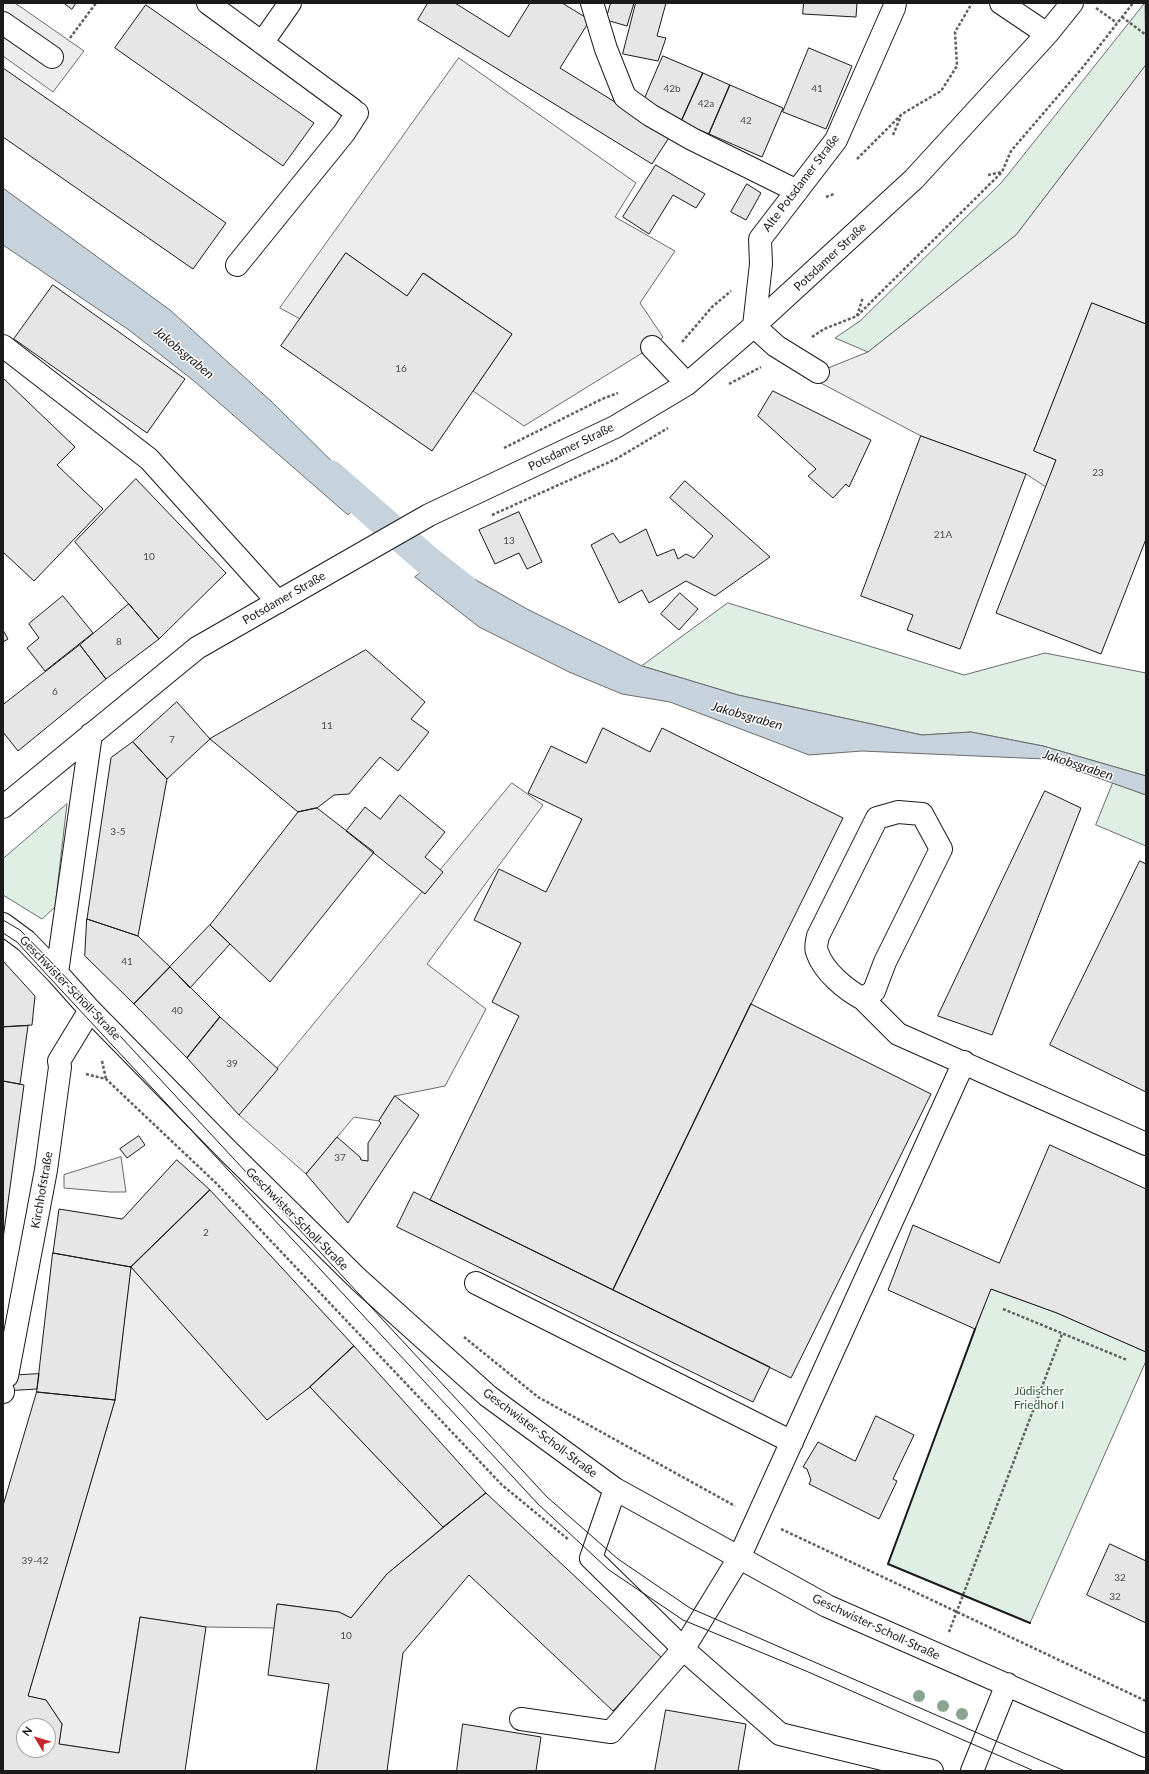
<!DOCTYPE html>
<html>
<head>
<meta charset="utf-8">
<style>
	body { margin:0 }
	#map { position:relative; width:1149px; height:1774px; overflow:hidden; background:#fff; font-family:Lato,sans-serif }
	canvas { display:block }
	.frame { position:absolute; inset:0; border:4px solid #1a1a1a; pointer-events:none }
	.north { position:absolute; left:16px; top:1718px; width:40px; height:40px; box-sizing:border-box; background:#fff; border:1px solid #a3a3a3; border-radius:50%; rotate:308deg; font-size:11px; font-weight:700; line-height:16px; text-align:center; color:#1a1a1a }
	.north::after { content:''; display:block; margin:auto; width:14px; height:18px; background:#c62828; clip-path:polygon(50% 0,100% 100%,50% 72%,0 100%) }
</style>
</head>
<body>
<div id="map">
<canvas width="1149" height="1774"></canvas>
<div class="frame"></div>
<div class="north">N</div>
</div>
<script>
const ctx = document.querySelector('canvas').getContext('2d');
ctx.lineJoin = 'round';
function paint(path, color) {
  ctx.fillStyle = color;
  ctx.fill(path, 'evenodd');
}
function strokePath(path, color, width, dash) {
  ctx.strokeStyle = color;
  ctx.lineWidth = width;
  ctx.lineCap = dash ? 'butt' : 'round';
  ctx.setLineDash(dash || []);
  ctx.stroke(path);
}
function write(font, color, halo, rows, align = 'center') {
  ctx.font = font + ' Lato,sans-serif';
  ctx.lineWidth = 3;
  ctx.setLineDash([]);
  ctx.textBaseline = 'middle';
  ctx.strokeStyle = halo;
  ctx.fillStyle = color;
  for (const [text, x, y, turn = 0] of rows) {
    ctx.save();
    ctx.translate(x, y);
    ctx.rotate((+turn || 0) * Math.PI / 180);
    ctx.textAlign = isNaN(turn) ? turn : align;
    if (halo) ctx.strokeText(text, 0, 0);
    ctx.fillText(text, 0, 0);
    ctx.restore();
  }
}
const green = new Path2D(`
	M1145,3l1,62 -130,170 -148,117 -33,-14 25,-17 142,-139z
	M728,603l236,72 81,-22 101,20v103l-103,-30 -72,-14 -49,3 -184,-40 -96,-29z
	M1113,783l33,12v51l-50,-21z
	M67,804l-12,103 -13,12 -39,-24v-36z
	M991,1289l66,24 89,39v9l-116,262 -142,-59z`);
const parking = new Path2D(`
	M3,3h12l69,48 -31,41 -50,-36z
	M459,58l177,125 -21,34 60,34 -35,52 23,34 -11,10 -128,79 -51,-35 39,-57 -88,-61 -17,23 -61,-43 -46,66 -20,-11z
	M1146,65v259l-54,-21 -58,148 22,9 -10,27 -20,-13 -105,-38 -104,-55 1,-9 50,-20 148,-117z
	M512,783l31,22 -116,159 59,45 -41,77 -50,10 -16,25 -25,-4 -48,57 -67,-59z
	M121,1157l5,35h-16l-46,-4v-13z
	M131,1267l136,152 43,-32 133,140 -56,47 -36,44 -12,-6 -61,-8 -3,24 -69,-1 -66,-10 -21,136 -60,-9 3,-20 -16,-24 -18,-4 87,-296z`);
const water = new Path2D(`
	M3,188l167,122 102,92 95,94 -19,19 -154,-134 -65,-51 -126,-85z
	M439,559l88,50 115,57 96,29 184,40 49,-3 72,14 103,30v19l-101,-36 -183,-8 -53,4 -139,-53 -48,-8 -53,-22 -90,-45 -64,-50z`);
const canal = new Path2D(`
	M330,475l97,85 37,29`);
const building = new Path2D(`
	M64,3h12l-4,6z
	M428,3h27l54,34 21,-34h32l28,17 -30,48 110,68 -18,28 -234,-144z
	M611,3h23l-7,23 -21,-6z
	M636,3h30l-9,33 9,2 -8,23 -35,-7z
	M804,3h53l-1,14 -53,-3z
	M146,5l168,118 -31,43 -168,-118z
	M809,48l43,18 -26,63 -43,-17z
	M663,56l40,17 -22,49 -39,-17z
	M3,68l223,155 -33,46 -190,-132z
	M703,73l27,12 -21,49 -28,-12z
	M730,85l53,23 -21,49 -53,-23z
	M656,165l49,29 -9,14 -23,-13 -24,39 -26,-17z
	M747,184l14,9 -15,27 -15,-8z
	M346,253l61,43 16,-23 89,61 -80,117 -151,-105z
	M53,285l132,94 -38,54 -133,-94z
	M1092,303l54,21v215l-45,115 -105,-41 60,-153 -22,-9z
	M3,378l72,69 -18,18 46,44 -69,72 -31,-29z
	M773,391l98,49 -22,47 -3,-3 -13,14 -25,-22 8,-7 -58,-53z
	M921,436l105,38 -66,175 -53,-19 6,-15 -52,-19z
	M136,479l90,94 -67,66 -84,-97z
	M685,481l85,76 -55,39 -29,-15 -37,22 -7,-13 -23,13 -28,-58 22,-12 7,10 26,-14 11,27 17,-7 4,10 8,-5 8,4 19,-22 -43,-38z
	M519,512l23,50 -15,7 -8,-16 -24,11 -16,-34z
	M680,593l18,16 -19,21 -18,-16z
	M63,596l30,37 -48,38 -18,-23 12,-10 -10,-14z
	M129,604l30,35 -53,40 -26,-34z
	M3,630l5,9 -5,3z
	M80,645l26,34 -88,72 -15,-19v-27z
	M366,650l59,52 -14,17 18,13 -31,39 -18,-14 -31,37 -15,1 -17,13 -19,4 -88,-73z
	M177,702l33,37 -43,40 -34,-37z
	M603,728l47,24 12,-24 181,90 -92,186 -138,286 -183,-90 89,-184 -27,-14 29,-59 -47,-23 25,-51 47,23 36,-73 -54,-26 23,-47 35,17z
	M133,742l34,37 -29,157 -51,-17 24,-161z
	M1045,791l36,17 -89,227 -54,-19z
	M400,795l45,37 -20,25 18,15 -18,22 -79,-63 19,-24 15,12z
	M317,808l57,44 -104,130 -60,-57 88,-113z
	M1140,861l6,3v228l-96,-47z
	M87,919l51,17 32,31 -36,37 -49,-48z
	M210,925l20,19 -40,44 -20,-21z
	M3,961l32,35 -3,29 -29,2z
	M170,967l50,50 -33,41 -53,-54z
	M751,1004l180,90 -140,284 -178,-88z
	M220,1017l58,52 -39,46 -52,-57z
	M28,1026l-8,58 -17,-3v-54z
	M3,1081l21,4 -21,154z
	M395,1096l24,19 -71,108 -42,-49 31,-37 23,20 1,3 7,1v-18l13,-20 -2,-2z
	M139,1136l6,9 -18,13 -7,-9z
	M1050,1145l96,44v163l-89,-39 -66,-24 -16,40 -87,-39 25,-65 86,38z
	M177,1160l33,30 -79,77 -78,-14 6,-44 63,10z
	M210,1190l144,156 -44,41 -43,33 -136,-153z
	M414,1192l356,175 -17,35 -356,-175z
	M53,1253l78,14 -16,133 -78,-8z
	M354,1346l132,147 -43,34 -133,-140z
	M39,1374l-2,15 -34,2v-15z
	M37,1392l78,8 -87,296 18,4 16,24 -3,20 60,9 21,-136 66,10 -21,144h-182v-265zM24,1726h24v24h-24z
	M876,1416l38,19 -21,44 4,2 -18,38 -70,-35 2,-4 -4,-11 -4,-2 15,-25 37,19z
	M486,1493l176,165 -49,53 -144,-136 -66,78 -16,118h-71l13,-87 -61,-9 9,-71 62,8 12,6 36,-44z
	M1110,1544l36,17v62l-59,-28z
	M666,1710l80,14 -8,47h-83z
	M463,1724l78,13 -5,34h-79z`);
const path = new Path2D(`
	M1096,8l21,15
	M1122,17l24,18
	M70,38l26,-35
	M893,135l8,-19
	M857,159l45,-45 39,-23 16,-25 -2,-34 17,-29
	M988,175l14,-3
	M826,197l8,-3
	M857,316l6,-19
	M812,337l12,-8 33,-13 145,-144 9,-21 72,-84 50,-64
	M682,342l30,-35 19,-16
	M729,384l32,-17
	M504,448l98,-49 16,-6
	M492,515l124,-56 52,-31
	M102,1061l4,18
	M86,1074l20,5 111,105 285,301 67,55
	M1003,1309l124,51
	M464,1337l74,60 197,109
	M781,1529l365,172
	M949,1632l113,-298`);
const minor = new Path2D(`
	M208,3l144,106
	M592,3l14,46 19,48 25,18 42,24 105,52
	M1001,3l46,31
	M3,23l49,34
	M262,43l28,-40
	M237,265l107,-132 13,-20
	M754,326l7,-62 -1,-25 76,-99 58,-132 1,-5
	M754,326l22,20 42,26
	M3,346l146,113 129,143
	M652,347l35,37
	M3,807l194,-159 232,-133 186,-88 72,-43 67,-58 160,-147 133,-145 25,-31
	M3,924l23,17 31,32 33,37 139,142 130,128 129,116 127,93 212,117 319,140
	M57,973l34,-239
	M863,999c-18,-10 -39,-27 -46,-47 -2,-5 0,-11 1,-16l59,-118 21,-6 24,2 19,35 -56,113 -11,29 -11,8 35,35 248,110
	M476,1283l316,159
	M7,1376l39,-206 14,-103 -1,-6 31,-51
	M3,1392v-1
	M615,1489l-24,69 100,98 89,78 152,37
	M521,1719l90,13 73,-84 55,-90 225,-496
	M972,1771l35,-87`);
const tram = new Path2D(`
	M3,920l17,10 38,39 489,528 71,62 72,49 375,163
	M3,933l14,9 33,36 488,526 71,66 74,50 123,51 228,100`);
const wall = new Path2D(`
	M975,1329l-87,235 142,59`);
const trees = [
	[919,1696],
	[943,1706],
	[962,1714]
];
const numberNames = [
	["42b",672,89],
	["41",817,89],
	["42a",706,104],
	["42",746,121],
	["16",401,369],
	["23",1098,473],
	["21A",943,535],
	["13",509,541],
	["10",149,557],
	["8",119,642],
	["6",55,692],
	["11",327,726],
	["7",172,740],
	["3-5",118,832],
	["41",127,962],
	["40",177,1011],
	["39",232,1064],
	["37",340,1158],
	["2",206,1233],
	["39-42",35,1561],
	["32",1120,1578],
	["32",1115,1597],
	["10",346,1636]
];
const streetNames = [
	["Alte Potsdamer Straße",801,183,-53],
	["Potsdamer Straße",830,257,-43],
	["Potsdamer Straße",571,447,-26],
	["Potsdamer Straße",284,598,-30],
	["Geschwister-Scholl-Straße",70,988,46],
	["Kirchhofstraße",42,1190,-80],
	["Geschwister-Scholl-Straße",297,1219,45],
	["Geschwister-Scholl-Straße",540,1433,37],
	["Geschwister-Scholl-Straße",876,1627,25]
];
const parkNames = [
	["Jüdischer",1039,1391],
	["Friedhof I",1039,1405]
];
const waterNames = [
	["Jakobsgraben",184,353,40],
	["Jakobsgraben",747,716,16],
	["Jakobsgraben",1078,765,18]
];
paint(green, '#e0efe3');
strokePath(green, '#6a6a6a', 1);
paint(parking, '#ededed');
strokePath(parking, '#6a6a6a', 1);
paint(water, '#c6d2dc');
strokePath(water, '#6a6a6a', 1);
strokePath(canal, '#c6d2dc', 30);
paint(building, '#e6e6e6');
strokePath(building, '#1a1a1a', 1);
strokePath(minor, '#1a1a1a', 24);
strokePath(path, '#5f5f5f', 2.5, [3, 2]);
strokePath(minor, '#fff', 22);
strokePath(tram, '#1a1a1a', 1);
strokePath(wall, '#1a1a1a', 2);
ctx.fillStyle = '#8aa48f';
for (const [x, y] of trees) {
  ctx.beginPath();
  ctx.arc(x, y, 6, 0, 2 * Math.PI);
  ctx.fill();
}
write('10px', '#4d4d4d', null, numberNames);
write('12px', '#1a1a1a', '#fff', streetNames);
write('12px', '#2b5a34', '#fff', parkNames);
write('italic 13px', '#1a1a1a', '#fff', waterNames);
</script>
</body>
</html>
